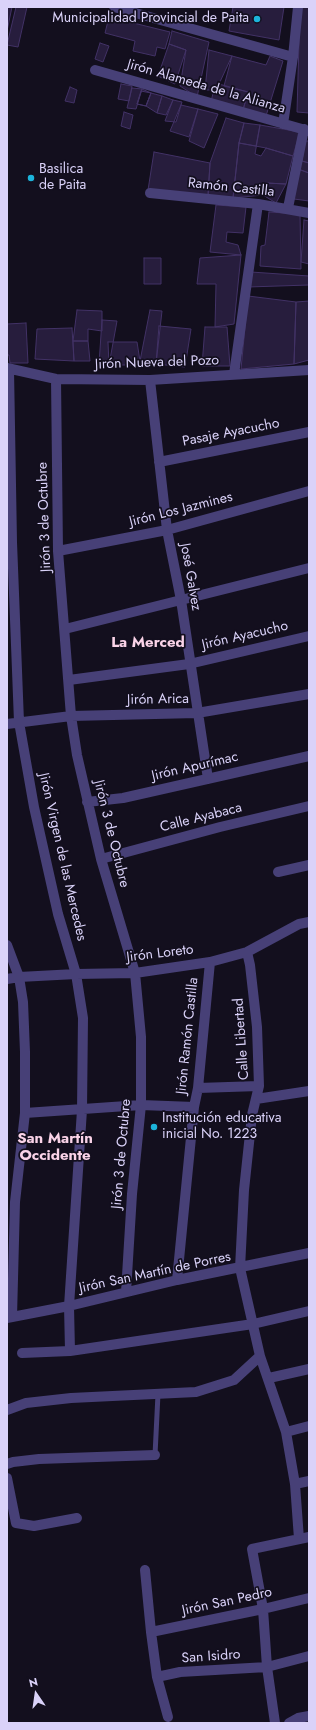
<!DOCTYPE html>
<meta charset="utf-8">
<style>
body{margin:0}
#map{position:relative;width:316px;height:1730px;overflow:hidden;background:#130f1e;font-family:Jost,sans-serif}
canvas{display:block}
.frame{position:absolute;inset:0;border:8px solid #dad2f9;pointer-events:none}
.north{position:absolute;left:16px;top:1674px;width:40px;height:40px;-webkit-text-stroke:3px #130f1e;paint-order:stroke;rotate:347deg;font-size:11px;font-weight:700;line-height:16px;text-align:center;color:#dad2f9}
.north::after{content:'';display:block;margin:auto;width:14px;height:18px;background:#dad2f9;clip-path:polygon(50% 0,100% 100%,50% 72%,0 100%)}
</style>
<div id="map">
<canvas width="316" height="1730"></canvas>
<div class="frame"></div>
<div class="north">N</div>
</div>
<script>
const ctx = document.querySelector('canvas').getContext('2d');
ctx.lineJoin = 'round';
function paint(path, color) { ctx.fillStyle = color; ctx.fill(path, 'evenodd'); }
const shape = rows => new Path2D(rows.map(r => 'M' + r).join(''));
function stroke(path, color, width, dash) { ctx.strokeStyle = color; ctx.lineWidth = width; ctx.lineCap = dash ? 'butt' : 'round'; ctx.setLineDash(dash || []); ctx.stroke(path); }
function drawText(font, color, halo, rows, align = 'center') {
  ctx.font = font + ' Jost,sans-serif'; ctx.lineWidth = 3.5; ctx.setLineDash([]); ctx.textBaseline = 'middle'; ctx.strokeStyle = halo; ctx.fillStyle = color; for (const [text, x, y, turn = 0] of rows) {
    ctx.save(); ctx.translate(x, y); ctx.rotate((+turn || 0) * Math.PI / 180); ctx.textAlign = isNaN(turn) ? turn : align; if (halo) ctx.strokeText(text, 0, 0); ctx.fillText(text, 0, 0); ctx.restore();
  }
}
const building = shape([
 [7,7,12,7,7,31,7,7],
 [16,7,27,7,18,47,7,45,16,7],
 [233,7,284,7,279,40,229,31,233,7],
 [300,7,309,7,309,113,297,112,300,7],
 [109,17,170,32,165,49,157,47,155,56,133,51,135,41,105,33,109,17],
 [172,31,209,42,197,97,180,86,186,50,169,44,172,31],
 [100,43,109,46,103,62,95,59,100,43],
 [169,44,186,50,175,84,158,76,169,44],
 [209,50,232,56,219,84,248,92,243,110,211,101,214,90,205,90,209,50],
 [232,56,266,65,270,56,283,61,266,116,243,110,248,92,224,86,232,56],
 [121,84,132,86,129,101,118,99,121,84],
 [70,87,77,90,74,103,65,101,70,87],
 [132,88,142,89,136,109,127,108,132,88],
 [142,89,151,93,146,106,137,104,142,89],
 [141,91,151,93,146,106,137,104,141,91],
 [151,93,162,96,157,113,146,106,151,93],
 [162,96,173,100,166,115,157,113,162,96],
 [173,100,182,102,176,122,165,121,173,100],
 [181,105,198,109,189,137,170,131,181,105],
 [198,109,218,114,204,148,189,141,198,109],
 [124,112,133,115,130,129,121,126,124,112],
 [226,118,244,123,239,143,233,198,208,196,210,163,226,118],
 [244,123,260,125,256,146,239,143,244,123],
 [260,125,300,132,293,156,266,148,261,156,255,154,260,125],
 [305,141,309,141,309,163,302,161,305,141],
 [239,143,266,148,293,156,286,184,266,183,263,195,233,198,239,143],
 [154,152,210,163,208,196,148,190,154,152],
 [302,161,309,163,309,173,298,169,302,161],
 [298,169,309,173,309,201,294,199,298,169],
 [266,183,286,184,276,203,263,195,266,183],
 [216,205,246,207,243,233,227,232,226,242,238,245,241,255,210,252,216,205],
 [269,212,300,214,301,269,260,266,261,246,265,245,269,212],
 [304,220,309,221,309,264,301,262,304,220],
 [241,255,234,324,215,327,216,284,197,284,200,258,241,255],
 [144,258,161,258,161,284,144,284,144,258],
 [251,272,309,276,309,285,248,287,251,272],
 [248,296,296,302,294,364,241,369,248,296],
 [309,301,309,360,294,364,296,302,309,301],
 [77,310,102,311,102,331,88,329,88,341,73,341,77,310],
 [150,310,162,311,156,364,140,361,150,310],
 [102,320,117,321,109,365,99,364,102,320],
 [26,323,28,363,10,363,9,355,7,355,7,324,26,323],
 [159,326,191,329,185,367,156,364,159,326],
 [205,327,227,327,230,366,202,366,205,327],
 [72,328,74,361,35,359,37,329,72,328],
 [73,341,88,341,90,361,74,361,73,341],
 [108,342,137,342,140,361,139,365,109,365,108,342]
]);
const service = shape([
 [155,1455,158,1394]
]);
const minor = shape([
 [114,7,293,57],
 [95,70,309,131],
 [283,124,293,57,298,7],
 [150,193,258,204,309,213],
 [288,208,304,129],
 [7,368,56,379,150,380,309,370],
 [9,369,12,542,19,722,34,807,58,914,76,974,83,1018,82,1110,69,1306,70,1351],
 [234,374,258,204],
 [56,379,58,551,71,716,77,755,101,859,135,973,141,1037,141,1105,132,1194,126,1292],
 [150,380,167,530,181,600,208,779],
 [159,462,309,432],
 [58,551,167,530,309,491],
 [65,629,309,568],
 [69,680,189,664,309,636],
 [7,724,71,716,197,713,309,694],
 [87,802,123,798,309,756],
 [101,859,220,827,309,806],
 [278,872,309,865],
 [7,945,19,977,23,1002,25,1052,25,1113,15,1202,12,1317],
 [247,952,250,965,257,1027,259,1086,252,1115,244,1190,240,1268,260,1356,286,1432,295,1484,299,1539],
 [7,979,19,977,76,974,135,973,210,962,247,952,299,924,309,922],
 [198,1088,259,1086],
 [256,1099,309,1091],
 [25,1113,141,1105,194,1107],
 [177,1280,194,1107,198,1088,210,962],
 [7,1318,69,1306,177,1280,309,1253],
 [22,1353,70,1351,253,1324,309,1311],
 [269,1378,309,1369],
 [7,1410,26,1403,71,1398,196,1392,234,1380,260,1356],
 [286,1432,309,1426],
 [7,1464,13,1462,39,1459,155,1455],
 [7,1478,16,1523,34,1526,77,1518],
 [295,1484,309,1481],
 [145,1570,151,1632,157,1677,168,1717],
 [151,1632,263,1609,309,1598],
 [157,1677,180,1672,267,1667,309,1656],
 [275,1723,267,1667,263,1609,252,1549,309,1537],
 [289,1723,298,1718,309,1716]
]);
const markers = [
 [257,19,4,"#1cb4db"],
 [31,178,4,"#1cb4db"],
 [154,1127,4,"#1cb4db"]
];
const poiNames = [
 ["Municipalidad Provincial de Paita",249,19,"right"],
 ["Basilica",39,170],
 ["de Paita",39,186],
 ["Institución educativa",162,1119],
 ["inicial No. 1223",162,1135]
];
const streetNames = [
 ["Jirón Alameda de la Alianza",206,87,16],
 ["Ramón Castilla",231,188,6],
 ["Jirón Nueva del Pozo",157,363,-2],
 ["Pasaje Ayacucho",231,433,-11],
 ["Jirón Los Jazmines",181,510,-14],
 ["Jirón 3 de Octubre",45,517,-92],
 ["José Galvez",190,577,80],
 ["Jirón Ayacucho",245,636,-13],
 ["Jirón Arica",158,700,-1],
 ["Jirón Apurímac",195,767,-13],
 ["Calle Ayabaca",201,818,-14],
 ["Jirón 3 de Octubre",111,834,76],
 ["Jirón Virgen de las Mercedes",62,857,77],
 ["Jirón Loreto",160,954,-7],
 ["Jirón Ramón Castilla",188,1036,-84],
 ["Calle Libertad",242,1039,-94],
 ["Jirón 3 de Octubre",122,1154,-85],
 ["Jirón San Martín de Porres",155,1273,-12],
 ["Jirón San Pedro",227,1602,-12],
 ["San Isidro",211,1657,-4]
];
const neighbourhoodNames = [
 ["La Merced",148,643],
 ["San Martín",55,1139],
 ["Occidente",55,1156]
];
paint(building, '#271d3d');
stroke(building, '#423266', 1);
stroke(service, '#474077', 5);
stroke(minor, '#474077', 10);
for (const [x, y, r, color] of markers) { const dot = new Path2D(); dot.arc(x, y, r, 0, 2 * Math.PI); ctx.fillStyle = color; ctx.fill(dot); stroke(dot, '#130f1e', 1.5); }
drawText('14px', '#dad2f9', '#130f1e', poiNames, 'left');
drawText('14px', '#dad2f9', '#130f1e', streetNames);
drawText('bold 15px', '#fad3e8', '#130f1e', neighbourhoodNames);
</script>
